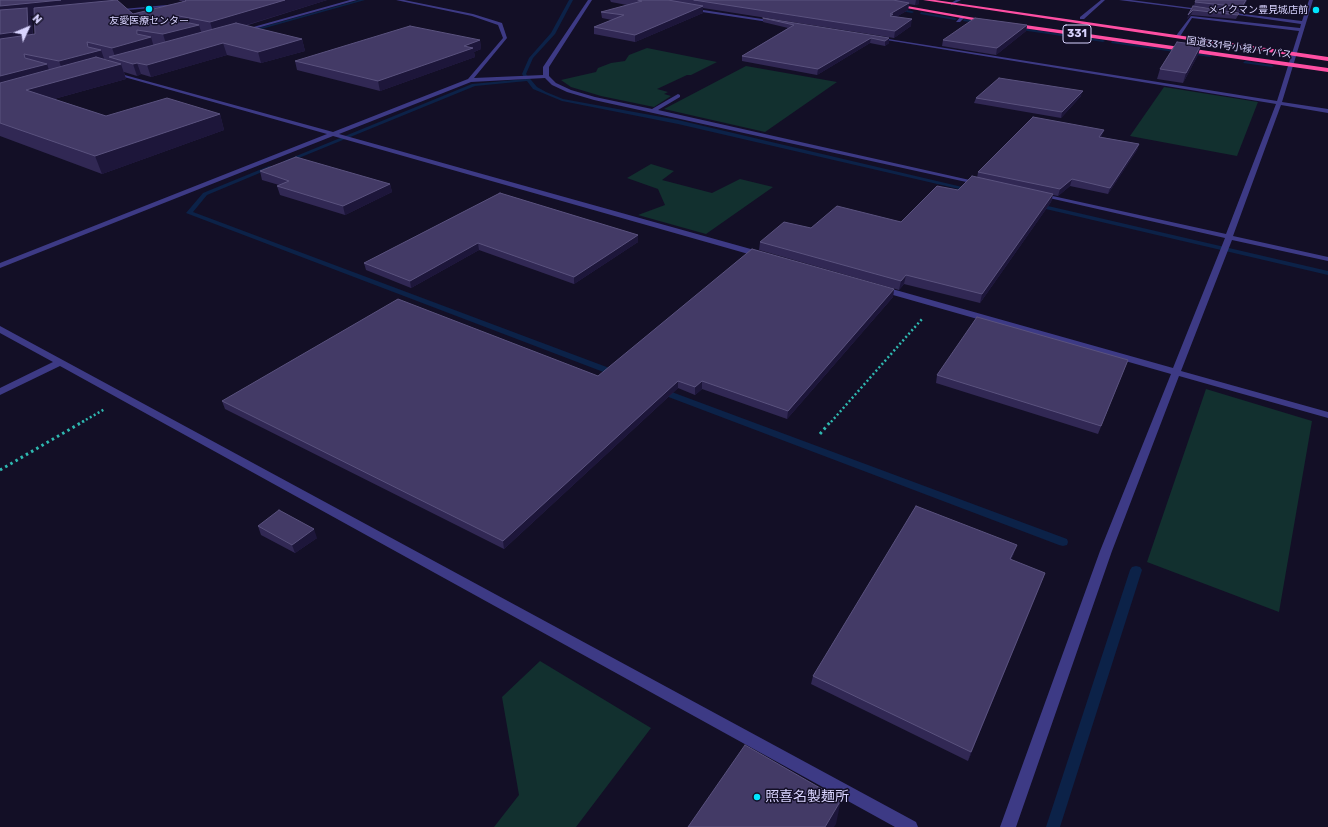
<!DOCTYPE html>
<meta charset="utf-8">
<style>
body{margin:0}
#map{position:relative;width:1328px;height:827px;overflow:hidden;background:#130f26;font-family:Rubik,sans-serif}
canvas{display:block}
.north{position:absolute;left:8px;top:8px;width:40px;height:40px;-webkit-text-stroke:3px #130f26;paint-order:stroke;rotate:46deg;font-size:11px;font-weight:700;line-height:16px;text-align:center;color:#d9d4ff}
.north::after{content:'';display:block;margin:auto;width:14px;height:18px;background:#d9d4ff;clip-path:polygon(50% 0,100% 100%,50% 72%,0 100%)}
</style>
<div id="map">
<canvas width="1328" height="827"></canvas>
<div class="north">N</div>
</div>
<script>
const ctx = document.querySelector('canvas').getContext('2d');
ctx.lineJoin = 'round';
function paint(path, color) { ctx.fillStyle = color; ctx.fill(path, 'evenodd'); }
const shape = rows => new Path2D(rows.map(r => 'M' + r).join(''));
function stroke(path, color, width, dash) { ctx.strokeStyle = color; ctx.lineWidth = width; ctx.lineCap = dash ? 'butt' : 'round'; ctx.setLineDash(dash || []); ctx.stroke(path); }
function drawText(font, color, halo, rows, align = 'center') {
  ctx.font = font + ' Rubik,"Noto Sans JP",sans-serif'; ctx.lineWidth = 3; ctx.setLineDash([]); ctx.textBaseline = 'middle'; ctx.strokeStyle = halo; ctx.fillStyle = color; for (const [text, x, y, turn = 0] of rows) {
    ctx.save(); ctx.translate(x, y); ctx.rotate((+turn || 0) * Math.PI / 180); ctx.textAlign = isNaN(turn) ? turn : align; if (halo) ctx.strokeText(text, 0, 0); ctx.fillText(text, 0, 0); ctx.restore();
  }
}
const green = shape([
 [647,48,717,62,691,75,687,75,657,89,668,92,664,94,671,96,654,107,601,96,571,87,561,80,596,72,598,68,611,63,625,61,629,55],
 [746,66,837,82,765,132,664,109],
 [1164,87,1258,102,1237,156,1130,136],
 [651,164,674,171,662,180,712,193,740,179,773,187,706,234,638,215,665,205,658,189,627,178],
 [1206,389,1312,421,1279,612,1147,562],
 [540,661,651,728,576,827,494,827,519,795,502,697]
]);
const stream = shape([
 [359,0,365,0,247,33,244,32,359,0],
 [569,0,573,0,555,34,533,58,526,74,537,87,546,92,563,99,678,120,975,190,972,192,678,124,562,101,533,89,527,81,475,86,289,162,284,161,472,84,525,79,522,74,529,58,551,33,569,0],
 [895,8,912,11,914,12,912,13,896,10,895,8],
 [921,12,955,18,957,19,955,20,920,14,921,12],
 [964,19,983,22,985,23,983,24,963,21,964,19],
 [1015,27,1103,40,1105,41,1103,42,1014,29,1015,27],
 [1112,41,1210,55,1212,56,1210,57,1111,43,1112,41],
 [1245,61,1272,65,1274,66,1272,67,1243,63,1245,61],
 [269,166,274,167,207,195,193,212,620,372,621,374,617,377,614,376,186,213,203,193,269,166],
 [1035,203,1328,271,1328,275,1033,206,1032,205,1035,203],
 [661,388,1067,539,1068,542,1067,545,1063,546,1059,545,658,393,657,391,661,388],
 [1136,566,1140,567,1142,570,1060,827,1046,827,1130,570,1132,567,1136,566]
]);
const pathFar1 = shape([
 [82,422,105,409],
 [831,422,922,319]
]);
const path = shape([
 [820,434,831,421],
 [0,470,84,421]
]);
const minor = shape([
 [350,0,357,0,243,32,239,31,350,0],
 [396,0,404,0,473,14,502,23,507,38,474,78,543,75,543,67,588,0,592,0,549,67,549,76,556,83,571,90,595,97,652,109,678,94,680,95,680,97,658,110,983,183,980,185,594,100,567,92,552,85,545,78,471,82,339,134,765,253,766,255,765,257,759,257,333,136,0,268,0,263,327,134,110,73,110,71,333,132,468,79,503,38,498,25,472,16,396,0],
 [956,0,961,0,951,5,951,3,956,0],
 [1101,0,1105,0,1084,19,1080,19,1080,17,1101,0],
 [1119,0,1131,0,1207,10,1205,11,1119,0],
 [1309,0,1313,0,1282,102,1328,109,1328,113,1281,105,1233,236,1328,257,1328,261,1232,240,1181,371,1328,412,1328,418,1179,376,1112,551,1016,827,1000,827,1100,551,1171,374,879,291,878,289,882,287,885,287,1173,368,1225,238,1036,195,1039,193,1226,234,1276,104,874,38,876,37,1277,101,1299,31,1192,18,1179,38,1175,37,1191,16,1300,28,1301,24,1224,13,1226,12,1302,21,1309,0],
 [178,4,179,6,114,11,112,10,178,4],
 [690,8,775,21,777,22,775,23,689,10,690,8],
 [961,16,965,17,960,22,956,22,961,16],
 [0,326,916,822,918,827,895,827,60,366,0,395,0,388,53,362,0,333,0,326]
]);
const highway = shape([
 [862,0,873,0,992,21,989,23,862,0],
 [923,0,935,0,1328,57,1328,61,923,0],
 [1011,23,1328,68,1328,72,1009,26,1011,23]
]);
const wall = shape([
 [0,0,133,14,182,2,182,1,180,1,179,0,327,0,245,26,302,39,305,51,261,63,227,55,151,77,141,74,137,76,124,72,126,79,54,99,106,116,220,114,224,130,102,174,0,136],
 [34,15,35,34,33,35,32,21,30,16],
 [104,59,109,60,110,61,105,60],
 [610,0,919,0,919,4,915,5,909,4,908,10,896,17,911,26,894,38,703,8,703,13,635,42,594,34,594,27,612,20,602,18,601,12,627,5,611,2],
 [1247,0,1241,12,1194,6,1195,2],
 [1193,6,1239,13,1236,19,1191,15,1187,19],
 [763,18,889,38,889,43,885,46,870,43,817,75,742,61,742,56,788,28,763,22],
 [1027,25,1026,31,996,55,942,46,943,40],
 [480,40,481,49,474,52,475,57,380,91,297,70,295,61],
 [1201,45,1198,55,1183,83,1157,79,1160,69],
 [1081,96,1061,118,974,103,976,98],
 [1104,130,1101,137,1139,144,1137,150,1108,194,1070,186,1058,196,1053,195,1051,202,980,303,904,284,899,290,759,250,760,242,811,228,901,222,958,190,977,178,978,172],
 [260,171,390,184,392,192,345,215,280,195,277,186,279,185,262,180],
 [500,193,638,235,638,242,574,284,479,250,411,288,366,270,364,263],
 [894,289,893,297,787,419,702,389,695,395,678,388,504,549,225,409,222,401,598,376],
 [1128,360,1098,434,936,383,937,375],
 [258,526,317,538,295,553,261,535],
 [1014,553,1011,560,1045,573,968,761,811,684,813,676]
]);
const shadedWall = shape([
 [61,0,113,0,116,7,30,16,32,21,33,44,0,48,0,6],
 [285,0,327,0,214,35,210,22],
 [916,0,919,0,919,4,915,5],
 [1246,0,1247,0,1241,12,1242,7],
 [909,3,908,10,893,19,892,21,890,14],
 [703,6,703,13,635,42,635,35],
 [1193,10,1191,15,1187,19,1188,15],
 [174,15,178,28,199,25,203,38,167,47,163,34,175,20],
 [912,19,911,26,894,38,895,31],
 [1027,25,1026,31,996,55,997,48],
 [137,30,140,40,151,37,155,51,116,59,112,48,137,34],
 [871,38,870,43,817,75,818,69],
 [889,38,889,43,885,46,885,41],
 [302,39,305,51,261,63,258,52],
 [480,40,481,49,474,52,475,57,380,91,378,81],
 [87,42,91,53,101,50,106,64,64,75,59,61,88,47],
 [223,43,227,55,151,77,147,65],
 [1201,45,1198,55,1183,83,1186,73],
 [24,54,30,68,47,64,52,79,0,93,0,76,25,58],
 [137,63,141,74,137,76,133,64],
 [121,64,126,79,32,105,26,90],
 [1083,91,1081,96,1061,118,1062,112],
 [220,114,224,130,102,174,95,156],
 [1104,130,1102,136,1098,143,1099,137],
 [1139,144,1137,150,1108,194,1110,188],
 [1072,179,1070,186,1058,196,1060,189],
 [390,184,392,192,345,215,343,206],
 [1053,194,1051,202,980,303,982,294],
 [638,235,638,242,574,284,574,277],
 [478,243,479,250,411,288,410,281],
 [906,275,904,284,899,290,901,281],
 [894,289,893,297,787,419,788,411],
 [678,381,678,388,504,549,503,541],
 [702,381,702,389,695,395,695,387],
 [314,529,317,538,295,553,292,545],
 [1017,545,1014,553,1008,568,1010,559],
 [1045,573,1042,582,968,761,971,752],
 [841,800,836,824,834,827,825,827]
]);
const building = shape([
 [0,0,61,0,0,6,0,0],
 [117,0,133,14,186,1,185,0,285,0,210,22,174,15,175,20,199,25,163,34,137,30,137,34,151,37,112,48,87,42,88,47,101,50,59,61,24,54,25,58,47,64,0,76,0,39,35,34,34,8,117,0],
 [638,0,668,0,703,6,635,35,594,27,624,15,601,12,642,1,638,0],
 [694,0,893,0,909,3,890,14,893,14,890,16,912,19,895,31,694,0],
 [1196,0,1246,0,1242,7,1195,2,1196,0],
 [1193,6,1239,13,1238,15,1193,10,1188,15,1193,6],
 [27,8,28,30,0,34,0,10,27,8],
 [763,18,889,38,885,41,871,38,818,69,742,56,794,25,763,18],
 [975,18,1027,25,997,48,943,40,975,18],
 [236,23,302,39,258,52,223,43,147,65,137,63,133,64,109,57,236,23],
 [410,26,480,40,464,46,473,48,378,81,295,61,410,26],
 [1177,42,1201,45,1186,73,1160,69,1177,42],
 [96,57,121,64,26,90,106,116,167,98,220,114,95,156,0,123,0,83,96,57],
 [999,78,1083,91,1062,112,976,98,999,78],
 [1033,117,1104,130,1099,137,1139,144,1110,188,1072,179,1060,189,978,172,1033,117],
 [296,157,390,184,343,206,277,186,289,181,260,171,296,157],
 [972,176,1053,194,982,294,906,275,901,281,760,242,784,222,811,228,837,206,901,222,937,186,958,190,972,176],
 [500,193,638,235,574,277,478,243,410,281,364,263,500,193],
 [752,249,894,289,788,411,702,381,695,387,678,381,503,541,222,401,398,299,598,376,752,249],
 [977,317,1128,360,1101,426,937,375,977,317],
 [916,506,1017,545,1010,559,1045,573,971,752,813,676,916,506],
 [279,510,314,529,292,545,258,526,279,510],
 [745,745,841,800,825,827,688,827,745,745]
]);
const markers = [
 [149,9,4,"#00e5ff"],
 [1316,10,4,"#00e5ff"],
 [757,797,4,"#00e5ff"]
];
const farPoinames = [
 ["メイクマン豊見城店前",1308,10],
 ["友愛医療センター",149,21,"center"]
];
const farStreetnames = [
 ["国道331号小禄バイパス",1239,48,8]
];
const shields = [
 [1077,34,28]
];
const shieldNames = [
 ["331",1077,34]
];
const nearPoinames = [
 ["照喜名製麺所",765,797]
];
paint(green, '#12302f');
paint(stream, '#0c2248');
stroke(pathFar1, '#2fb8b0', 2.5, [2, 2.5]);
stroke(path, '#2fb8b0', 3, [2.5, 3.5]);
paint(minor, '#3d3a85');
paint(highway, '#ff4fa3');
paint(wall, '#312854');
paint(shadedWall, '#1d163a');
paint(building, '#433a66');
stroke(building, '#5a527e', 1);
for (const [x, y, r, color] of markers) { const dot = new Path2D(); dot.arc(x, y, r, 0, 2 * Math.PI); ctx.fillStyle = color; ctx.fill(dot); stroke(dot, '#130f26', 1.5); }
drawText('10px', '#d9d4ff', '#130f26', farPoinames, 'right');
drawText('10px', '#d9d4ff', '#130f26', farStreetnames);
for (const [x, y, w] of shields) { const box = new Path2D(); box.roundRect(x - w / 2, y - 9, w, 18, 3); ctx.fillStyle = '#130f26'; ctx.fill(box); stroke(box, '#d9d4ff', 1); }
drawText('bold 11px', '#d9d4ff', null, shieldNames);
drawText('14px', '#d9d4ff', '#130f26', nearPoinames, 'left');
</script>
